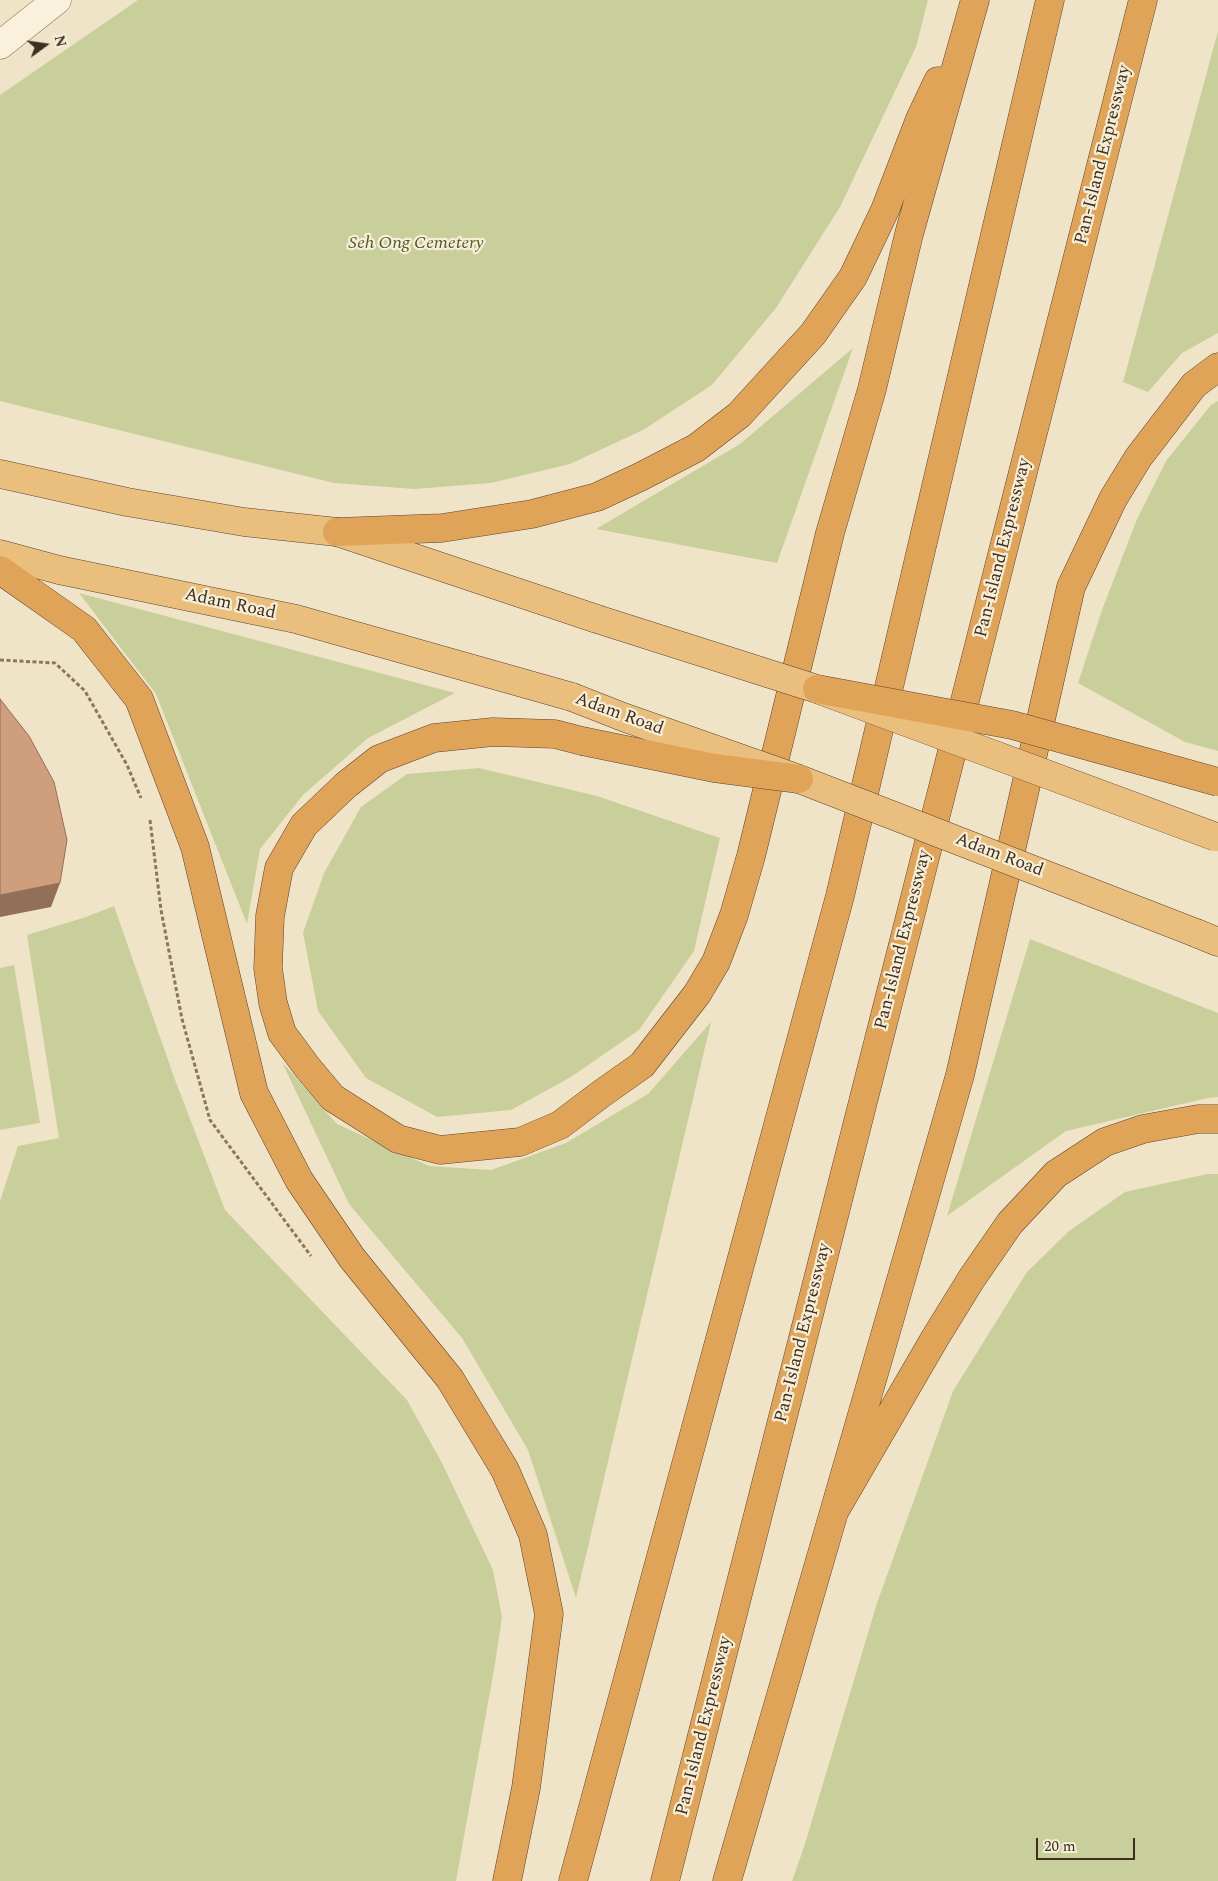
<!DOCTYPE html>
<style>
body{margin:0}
#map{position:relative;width:1218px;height:1881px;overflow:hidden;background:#f0e4c8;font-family:Spectral,serif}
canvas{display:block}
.north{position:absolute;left:20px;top:20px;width:50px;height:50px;-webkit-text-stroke:4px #f7eed8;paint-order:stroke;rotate:76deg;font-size:14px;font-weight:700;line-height:20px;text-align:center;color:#3d2e20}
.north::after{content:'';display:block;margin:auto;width:18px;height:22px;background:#3d2e20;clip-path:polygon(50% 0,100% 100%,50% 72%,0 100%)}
.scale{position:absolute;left:1036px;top:1838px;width:99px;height:22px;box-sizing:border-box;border:2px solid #3d2e20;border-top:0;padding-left:6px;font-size:15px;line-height:18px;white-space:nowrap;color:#3d2e20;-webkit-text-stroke:4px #f7eed8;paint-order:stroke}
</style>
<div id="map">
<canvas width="1218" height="1881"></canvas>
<div class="north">N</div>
<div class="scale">20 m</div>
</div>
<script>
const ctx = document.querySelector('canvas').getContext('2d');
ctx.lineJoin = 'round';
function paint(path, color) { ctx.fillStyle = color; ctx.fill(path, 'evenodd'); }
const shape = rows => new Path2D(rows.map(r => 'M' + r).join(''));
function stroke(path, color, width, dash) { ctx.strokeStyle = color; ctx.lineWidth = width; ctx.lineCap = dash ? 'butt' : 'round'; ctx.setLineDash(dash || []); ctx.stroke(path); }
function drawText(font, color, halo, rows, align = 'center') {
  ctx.font = font + ' Spectral,serif'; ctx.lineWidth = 4.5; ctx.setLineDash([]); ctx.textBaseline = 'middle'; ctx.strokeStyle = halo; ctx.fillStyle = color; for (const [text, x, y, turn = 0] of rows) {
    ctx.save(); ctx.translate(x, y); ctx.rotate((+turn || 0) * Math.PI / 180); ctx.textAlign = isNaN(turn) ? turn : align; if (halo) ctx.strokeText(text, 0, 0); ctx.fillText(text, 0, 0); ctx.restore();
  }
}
const green = shape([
 [138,0,928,0,916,47,840,207,776,308,712,385,643,430,570,464,491,483,414,489,334,483,0,401,0,95],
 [1218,31,1218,333,1182,353,1148,392,1123,382],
 [853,348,777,563,596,529,740,444],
 [1218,401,1218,751,1185,742,1078,683,1102,610,1137,519,1166,461,1211,405],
 [79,593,455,693,368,738,303,795,260,849,247,924,156,694],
 [479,768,597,796,720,838,694,951,639,1030,571,1077,511,1110,437,1117,366,1078,318,1011,303,933,324,873,361,807,407,774],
 [114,906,174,1077,225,1210,407,1400,442,1463,493,1570,502,1617,495,1664,456,1881,0,1881,0,1201,18,1146,59,1138,27,935,86,917],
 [1030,939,1218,1013,1218,1097,1208,1098,1066,1131,947,1216],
 [14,965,40,1123,0,1130,0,968],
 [711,1022,576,1598,528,1450,462,1338,349,1204,282,1062,337,1124,429,1166,491,1170,566,1143,648,1094],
 [1207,1174,1218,1174,1218,1881,792,1881,804,1847,877,1603,953,1391,1027,1272,1069,1231,1125,1192]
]);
const path = shape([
 [0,660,55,663,85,691,127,765,141,798],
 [150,820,161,910,182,1019,210,1120,311,1256]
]);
const minor = shape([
 [0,45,57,0]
]);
const trunk = shape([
 [0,474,127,502,244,522,337,532,597,619],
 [0,554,59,570,296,619,572,697],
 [1196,933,1218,942]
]);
const motorway = shape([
 [337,532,442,528,532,514,597,497,640,477,696,448,739,415,813,334,853,277,885,210,920,119,938,81],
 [0,570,84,629,139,699,195,847,254,1093,299,1180,352,1258,450,1379,505,1470,533,1535,549,1614,526,1788,507,1881],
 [582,741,555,734,493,732,434,738,379,759,346,785,304,825,279,868,270,916,268,968,273,1003,282,1033,307,1067,333,1098,398,1139,440,1150,520,1142,560,1125,601,1094,642,1065,697,994,716,962,734,915,751,856,830,533,872,389,909,234,975,0],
 [834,1512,960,1075,1071,587,1113,499,1138,458,1194,385,1218,367],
 [573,1881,840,896,1050,0],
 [665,1881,1143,0],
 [727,1881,834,1512,935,1338,972,1278,1010,1223,1056,1174,1105,1142,1143,1129,1198,1119,1218,1119]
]);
const trunkBridge = shape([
 [597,619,817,689,1216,837],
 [572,697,623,717,799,779,1196,933]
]);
const motorwayBridge = shape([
 [817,689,1012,725,1218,782],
 [582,741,714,768,799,779]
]);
const shadedWall = shape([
 [60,883,51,907,0,917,0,895]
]);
const building = shape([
 [0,699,29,736,54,782,67,840,60,883,0,895,0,699]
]);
const streetNames = [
 ["Pan-Island Expressway",1104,155,-76],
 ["Pan-Island Expressway",1004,548,-76],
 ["Adam Road",230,605,12],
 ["Adam Road",619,715,20],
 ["Adam Road",999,856,21],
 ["Pan-Island Expressway",904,940,-76],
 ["Pan-Island Expressway",804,1333,-76],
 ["Pan-Island Expressway",705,1726,-76]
];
const parkNames = [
 ["Seh Ong Cemetery",416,244]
];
paint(green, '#c9cf9b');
stroke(minor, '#8d765c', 29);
stroke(trunk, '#5b4430', 29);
stroke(motorway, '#5b4430', 29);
stroke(path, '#8d765c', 3, [4, 2.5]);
stroke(minor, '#faf1dc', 28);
stroke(trunk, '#eabe7c', 28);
stroke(motorway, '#e0a458', 28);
stroke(trunkBridge, '#5b4430', 29, []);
stroke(motorwayBridge, '#5b4430', 29, []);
stroke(trunkBridge, '#eabe7c', 28);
stroke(motorwayBridge, '#e0a458', 28);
paint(shadedWall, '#916f58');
paint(building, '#cf9f7d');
stroke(building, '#916f58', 1);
drawText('18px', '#3d2e20', '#f7eed8', streetNames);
drawText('italic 18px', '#4d5a26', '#f7eed8', parkNames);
</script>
